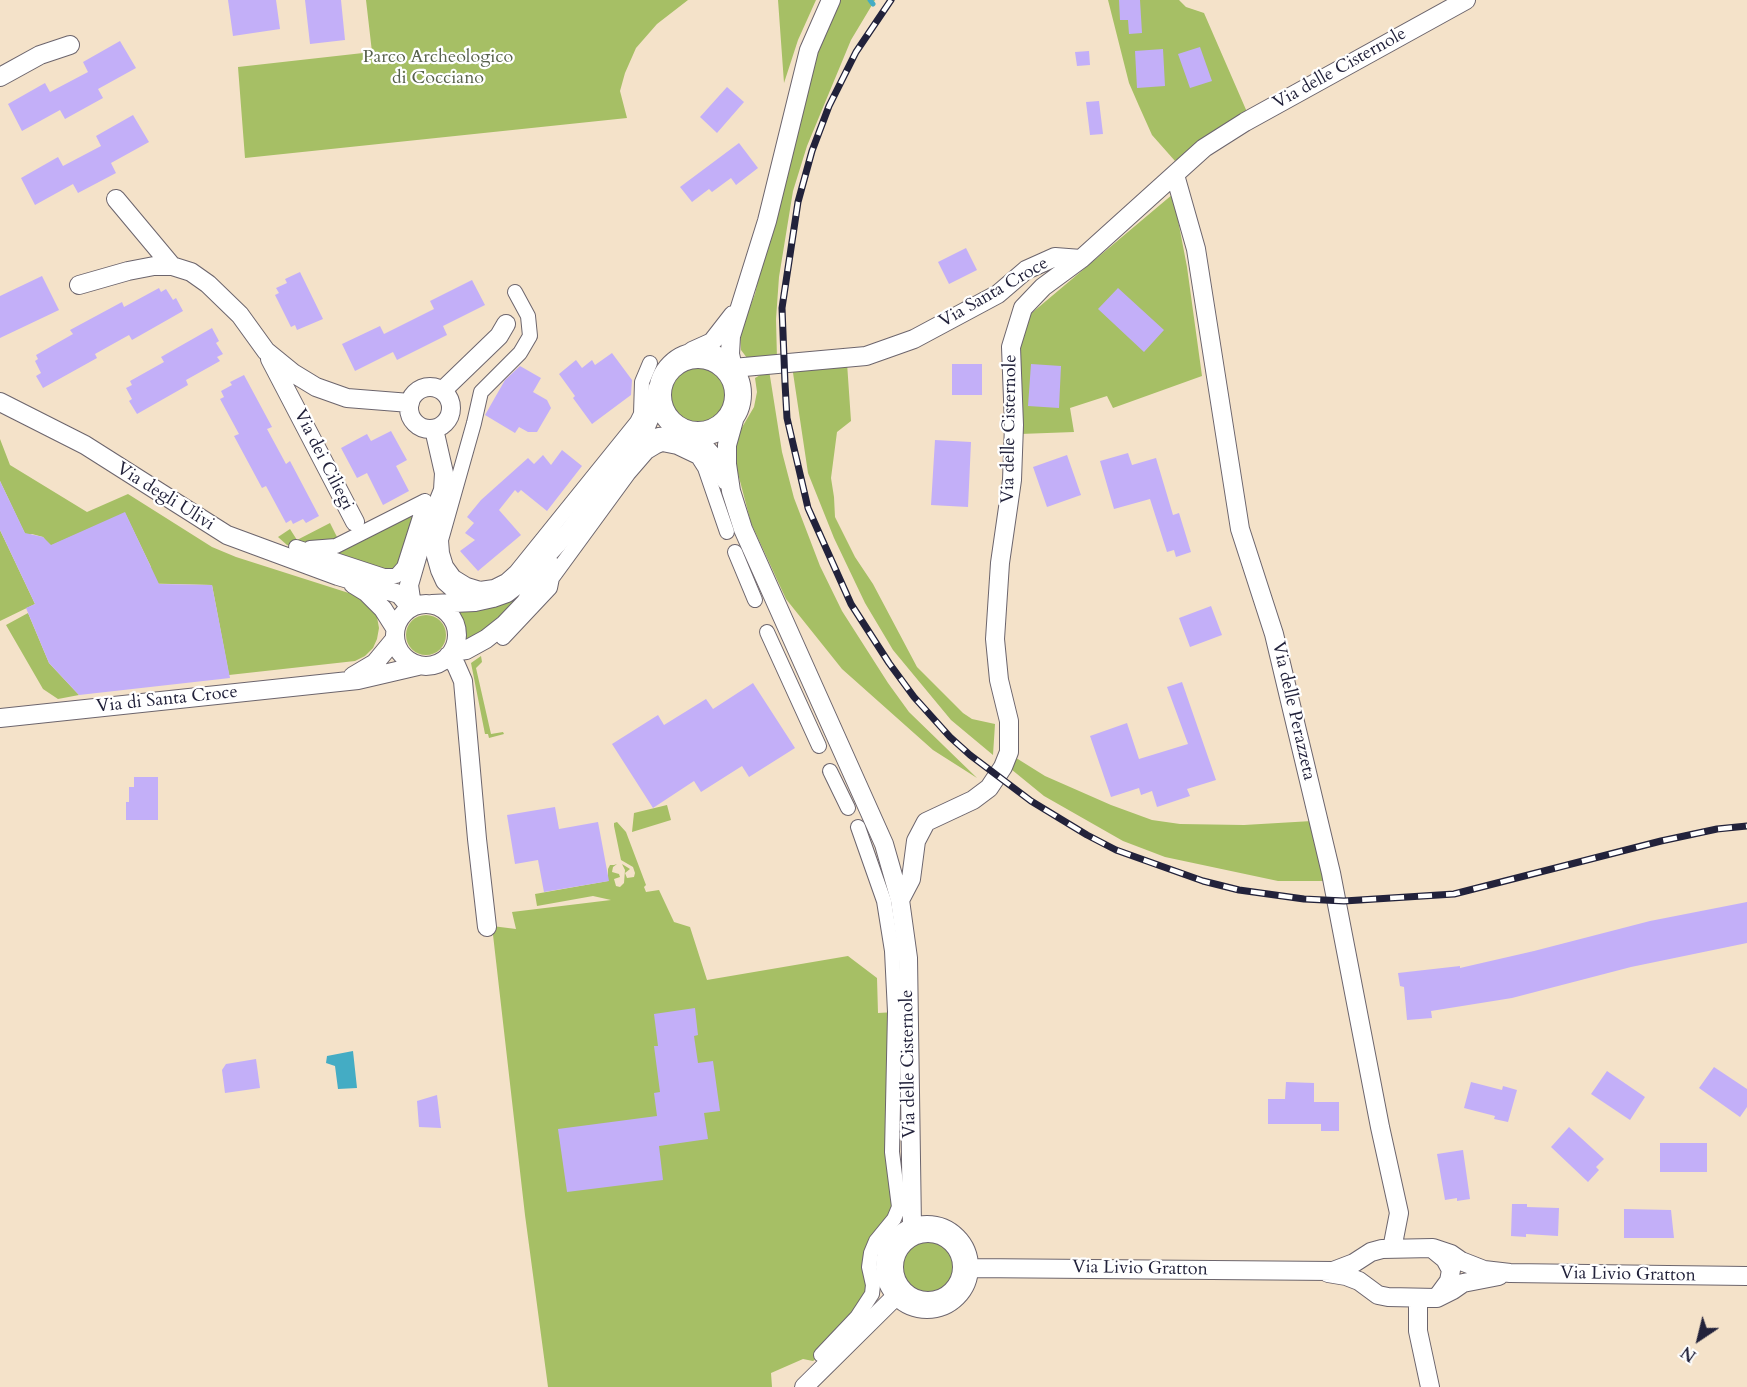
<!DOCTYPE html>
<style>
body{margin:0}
#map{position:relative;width:1747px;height:1387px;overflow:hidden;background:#f4e2c9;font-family:Cardo,serif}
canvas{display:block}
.north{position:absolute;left:1669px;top:1309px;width:60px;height:60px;-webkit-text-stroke:4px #fff;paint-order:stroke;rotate:215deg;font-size:16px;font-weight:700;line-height:24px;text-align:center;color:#22223b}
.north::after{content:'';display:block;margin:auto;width:21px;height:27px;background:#22223b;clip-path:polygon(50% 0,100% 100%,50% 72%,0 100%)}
</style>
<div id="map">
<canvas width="1747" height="1387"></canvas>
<div class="north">N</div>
</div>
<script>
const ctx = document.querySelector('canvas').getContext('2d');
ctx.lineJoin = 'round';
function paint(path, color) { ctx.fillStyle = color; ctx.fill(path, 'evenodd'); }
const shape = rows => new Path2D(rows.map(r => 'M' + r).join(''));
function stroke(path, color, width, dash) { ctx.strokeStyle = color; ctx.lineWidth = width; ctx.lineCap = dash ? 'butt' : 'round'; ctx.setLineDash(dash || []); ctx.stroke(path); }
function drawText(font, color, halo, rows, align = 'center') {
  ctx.font = font + ' Cardo,serif'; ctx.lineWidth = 4.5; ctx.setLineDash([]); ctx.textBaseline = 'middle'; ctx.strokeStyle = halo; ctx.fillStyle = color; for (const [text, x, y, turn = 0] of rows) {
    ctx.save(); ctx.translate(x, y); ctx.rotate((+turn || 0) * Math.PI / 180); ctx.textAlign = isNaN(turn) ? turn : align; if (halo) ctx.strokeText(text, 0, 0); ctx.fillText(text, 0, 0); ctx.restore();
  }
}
const green = shape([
 [366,0,688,0,657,24,636,48,625,73,620,91,627,118,245,158,238,67,372,52],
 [778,0,816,0,798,40,784,83],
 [839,0,875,0,851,40,807,146,793,191,779,277,776,319,777,359,747,358,741,350,740,332,755,294,767,241,816,58,826,29],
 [1108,0,1179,0,1186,7,1204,13,1247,112,1175,161,1152,135,1139,106,1129,83],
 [1173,194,1187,267,1202,376,1113,408,1107,396,1070,408,1074,432,1020,434,1018,344,1027,317],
 '664 395a34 34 0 1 1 68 0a34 34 0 1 1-68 0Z',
 [847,363,851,421,837,432,831,478,834,497,835,517,855,557,873,584,917,667,963,713,972,719,995,724,993,755,951,720,893,650,865,603,834,538,808,473,792,366],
 [769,370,782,452,794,498,820,566,842,611,888,683,909,712,977,778,933,750,842,669,786,599,751,523,735,462,734,441,754,407,757,392,755,378],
 [0,439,10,465,87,512,128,494,212,547,236,557,355,595,372,607,377,617,379,628,377,639,373,648,365,656,355,661,229,675,212,585,132,583,151,567,125,513,50,546,43,537,32,534,26,536,0,481],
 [425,501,396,576,287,545,278,537,290,529,297,540,330,523,340,543],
 [0,530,35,604,0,621],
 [517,593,521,595,497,622,466,641,462,641,459,615,461,611,487,609],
 [28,613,49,663,79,695,58,699,43,689,6,625],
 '406 635a20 20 0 1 1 40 0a20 20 0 1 1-40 0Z',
 [481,656,482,662,476,668,491,734,503,732,504,734,489,738,488,734,485,734,471,663],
 [1013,756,1045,776,1111,805,1152,820,1180,824,1244,825,1312,821,1325,881,1278,881,1165,857,1123,841,1044,796,1006,765],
 [667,805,671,820,632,832,634,813],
 [617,822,626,832,646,885,644,887,646,892,659,890,674,922,690,927,707,980,848,956,877,978,878,1013,895,1012,899,1207,876,1241,873,1285,821,1355,813,1361,803,1359,771,1373,772,1387,548,1387,525,1215,492,926,516,929,512,912,611,900,593,896,537,906,535,894,608,881,608,869,610,865,614,865,617,864,613,867,612,872,619,874,620,877,614,879,616,886,620,887,624,883,625,870,622,864,630,869,625,873,627,878,634,877,635,873,633,867,621,860,614,826,614,823],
 '896 1267a32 32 0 1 1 64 0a32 32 0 1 1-64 0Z'
]);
const water = shape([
 [353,1051,357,1088,338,1089,335,1066,326,1063,327,1056]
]);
const stream = shape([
 [870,0,873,4]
]);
const building = shape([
 [228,0,276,0,280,29,233,36],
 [305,0,341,0,345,40,310,44],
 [1119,0,1140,0,1142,33,1129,34,1128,20,1120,20],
 [120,41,136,68,98,89,103,98,65,119,60,110,22,131,8,104,45,83,50,92,88,72,83,62],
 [1200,47,1212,81,1190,88,1178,54],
 [1163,49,1165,86,1137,88,1135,51],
 [1089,51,1090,65,1077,66,1075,52],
 [727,87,744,102,717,133,700,117],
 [1099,101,1103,134,1090,135,1086,102],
 [133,115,149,142,111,163,116,173,78,193,73,184,35,205,21,178,58,157,63,166,101,146,96,136],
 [739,143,758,168,736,185,731,178,712,192,709,189,692,202,680,187],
 [966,248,977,270,949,284,938,262],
 [300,272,323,319,297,330,295,325,291,327,275,295,279,293,276,288,287,283,285,279],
 [42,276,59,310,0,338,0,296],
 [472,280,485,305,443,326,447,335,397,360,393,352,355,371,342,344,380,326,384,334,434,309,430,301],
 [159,288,161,292,166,289,173,300,176,298,183,311,132,340,129,335,95,354,97,358,43,388,36,376,41,373,35,361,38,359,36,355,73,334,70,330,122,302,124,307],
 [1118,288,1164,330,1144,352,1098,309],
 [212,328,219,341,216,343,223,354,217,357,220,361,186,380,188,385,137,414,129,401,132,399,126,388,132,385,130,381,164,362,161,357],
 [612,353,632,380,631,395,592,424,573,398,575,396,559,374,576,360,582,368,592,360,595,365],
 [952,364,982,364,982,395,952,395],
 [1031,364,1061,366,1059,408,1028,406],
 [520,366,541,378,533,392,547,400,551,408,537,432,528,432,519,427,515,433,485,415,505,380],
 [244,375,272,427,267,429,286,464,290,461,319,516,306,523,303,519,293,524,291,520,286,523,266,486,262,488,234,436,239,434,220,399,224,397,221,391,232,385,230,382],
 [391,431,407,460,396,466,409,491,383,505,367,473,357,478,341,448,367,434,371,441],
 [935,440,971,442,968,507,931,505],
 [562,450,582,466,547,511,521,490,518,493,515,490,499,510,521,535,478,571,460,551,475,540,465,533,474,523,467,517,481,500,528,458,534,464,543,455,551,465],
 [1128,453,1132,465,1156,458,1173,515,1179,513,1191,552,1176,557,1174,550,1167,552,1150,499,1114,509,1100,461],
 [1067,455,1081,495,1047,507,1033,467],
 [0,481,25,533,43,537,51,545,125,512,159,584,212,585,230,678,79,695,49,663,26,608,35,604,0,530],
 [1211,606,1222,635,1190,647,1179,618],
 [1182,682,1216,780,1187,789,1190,796,1157,807,1152,791,1141,795,1139,788,1111,797,1090,736,1127,723,1139,759,1188,744,1167,687],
 [753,683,795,748,749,777,742,766,701,792,694,781,653,808,612,744,658,715,664,725,706,699,713,709],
 [134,777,158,777,158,820,126,820,126,802,129,802,129,787,134,787],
 [555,807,559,829,598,822,609,881,544,892,538,860,515,864,507,815],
 [1747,902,1747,943,1631,967,1512,998,1431,1011,1432,1018,1407,1020,1404,987,1400,986,1398,973,1460,966,1460,968,1534,951,1650,921],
 [695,1008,698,1035,694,1036,698,1063,713,1061,720,1111,704,1113,708,1139,659,1146,663,1180,567,1192,558,1129,657,1116,654,1093,660,1092,654,1046,658,1046,654,1014],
 [256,1059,260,1088,225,1093,222,1070,226,1064],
 [1714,1067,1747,1089,1747,1107,1740,1117,1699,1088],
 [1607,1071,1645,1097,1630,1120,1591,1094],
 [1286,1082,1314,1083,1314,1102,1339,1102,1339,1131,1321,1131,1321,1124,1268,1124,1268,1099,1285,1099],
 [1471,1082,1502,1090,1503,1086,1517,1090,1508,1122,1494,1119,1495,1116,1464,1108],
 [437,1095,441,1128,419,1127,417,1101],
 [1569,1127,1604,1159,1596,1167,1599,1170,1588,1182,1551,1147],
 [1660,1143,1707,1143,1707,1172,1660,1172],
 [1463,1150,1470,1199,1457,1201,1457,1198,1445,1200,1437,1154],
 [1512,1204,1527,1204,1527,1207,1559,1208,1558,1236,1526,1234,1526,1237,1511,1236],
 [1624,1209,1671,1210,1674,1238,1624,1238]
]);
const pedestrian = shape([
 [515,292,528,316,530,336,520,353,481,392,474,423,441,540,442,553,446,566,454,577,467,585,480,589,494,587,506,581,516,572,637,422,641,414,642,382,650,363],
 '664 395a34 34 0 1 1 68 0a34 34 0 1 1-68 0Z',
 [296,547,384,576,396,576,404,567,425,501],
 [310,548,336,546,425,501],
 [735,552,755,600],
 [767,632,819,746],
 [503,638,550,588,552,578,628,474,647,452,657,446,662,444,677,447,698,457,705,468,727,532],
 [830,771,848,808],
 '896 1267a32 32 0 1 1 64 0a32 32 0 1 1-64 0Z',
 [821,1355,857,1317,872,1294,873,1285,869,1267,871,1253,876,1241,894,1219,899,1207,892,1152,895,1012,892,951,884,901,858,827]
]);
const minor = shape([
 [0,77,40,55,70,45],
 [1175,175,1196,249,1240,529,1274,634,1331,873,1380,1127,1399,1213,1392,1249],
 [116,199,172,266],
 [79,285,128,271,154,266,172,266,191,272,208,284,240,315,266,351,293,373,316,387,347,398,410,403],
 [692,351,712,342,733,315],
 '658 394a42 42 0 1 1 84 0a42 42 0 1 1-84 0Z',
 [270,359,355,522],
 [733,368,730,354,731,336,767,221,809,50,831,0],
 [733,368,866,356,914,339,998,294,1026,270,1055,257,1081,259],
 '409 408a21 21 0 1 1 42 0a21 21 0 1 1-42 0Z',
 [442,391,499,336,506,324],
 [0,402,85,445,227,535,338,576,399,594,410,607],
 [734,420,727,445,727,464,731,491,743,529,884,844,900,900,908,958,912,1227],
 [687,435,701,443,712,455,726,481],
 [633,451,645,442,659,437,686,434],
 [436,521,434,536,436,556,440,570,445,581,455,590,475,602],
 [353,584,366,592,383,609,395,628],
 '395 635a31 31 0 1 1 62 0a31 31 0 1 1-62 0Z',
 [432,604,475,602,493,598,507,593,525,579,570,530,625,458,645,429,653,410,658,387],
 [412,606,409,585,420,547,443,490,444,473,434,429],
 [452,652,466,650,486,639,505,624,525,603,550,564],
 [448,656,456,665,463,681,477,839,487,927],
 [353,676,375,663,394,640],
 [0,718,358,680,418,666],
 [900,900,911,879,916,841,926,822,973,800,989,788,1003,767,1009,752,1009,721,999,680,995,639,1000,563,1012,480,1014,425,1011,347,1023,308,1043,287,1081,259,1204,148,1245,122,1466,0],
 '885 1267a42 42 0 1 1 84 0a42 42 0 1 1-84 0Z',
 [1434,1250,1445,1259,1451,1270,1449,1281,1438,1296],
 [970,1268,1333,1271,1354,1263,1371,1252,1382,1249,1433,1248,1451,1254,1461,1261,1484,1270,1510,1273,1747,1276],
 [1328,1273,1346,1276,1359,1281,1378,1295,1388,1297,1437,1298,1453,1290,1463,1283,1499,1276],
 [1418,1298,1418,1331,1430,1387],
 [804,1387,896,1296]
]);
const rail = shape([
 [891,0,856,52,829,106,812,151,798,202,782,308,785,383,787,418,808,508,851,604,889,663,914,697,950,737,970,755,1031,801,1087,835,1116,850,1203,881,1239,890,1304,899,1344,901,1454,894,1661,841,1717,829,1747,826]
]);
const parkNames = [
 ["Parco Archeologico",438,58],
 ["di Cocciano",438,79]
];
const streetNames = [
 ["Via delle Cisternole",1340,69,-29],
 ["Via Santa Croce",994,293,-30],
 ["Via delle Cisternole",1010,429,-89],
 ["Via dei Ciliegi",323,460,63],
 ["Via degli Ulivi",165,497,32],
 ["Via di Santa Croce",167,700,-6],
 ["Via delle Perazzeta",1293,711,77],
 ["Via delle Cisternole",909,1064,-91],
 ["Via Livio Gratton",1140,1269,1],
 ["Via Livio Gratton",1628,1275,1]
];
paint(green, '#a6bf65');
paint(water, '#44acc4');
stroke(stream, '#44acc4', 5);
paint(building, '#c3aff8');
stroke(pedestrian, '#6c656d', 16);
stroke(minor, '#6c656d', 20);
stroke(pedestrian, '#fff', 14);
stroke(minor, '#fff', 18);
stroke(rail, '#22223b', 7);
stroke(rail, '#fff', 4.5, [14]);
drawText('18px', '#57614c', '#fff', parkNames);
drawText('18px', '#22223b', '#fff', streetNames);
</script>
